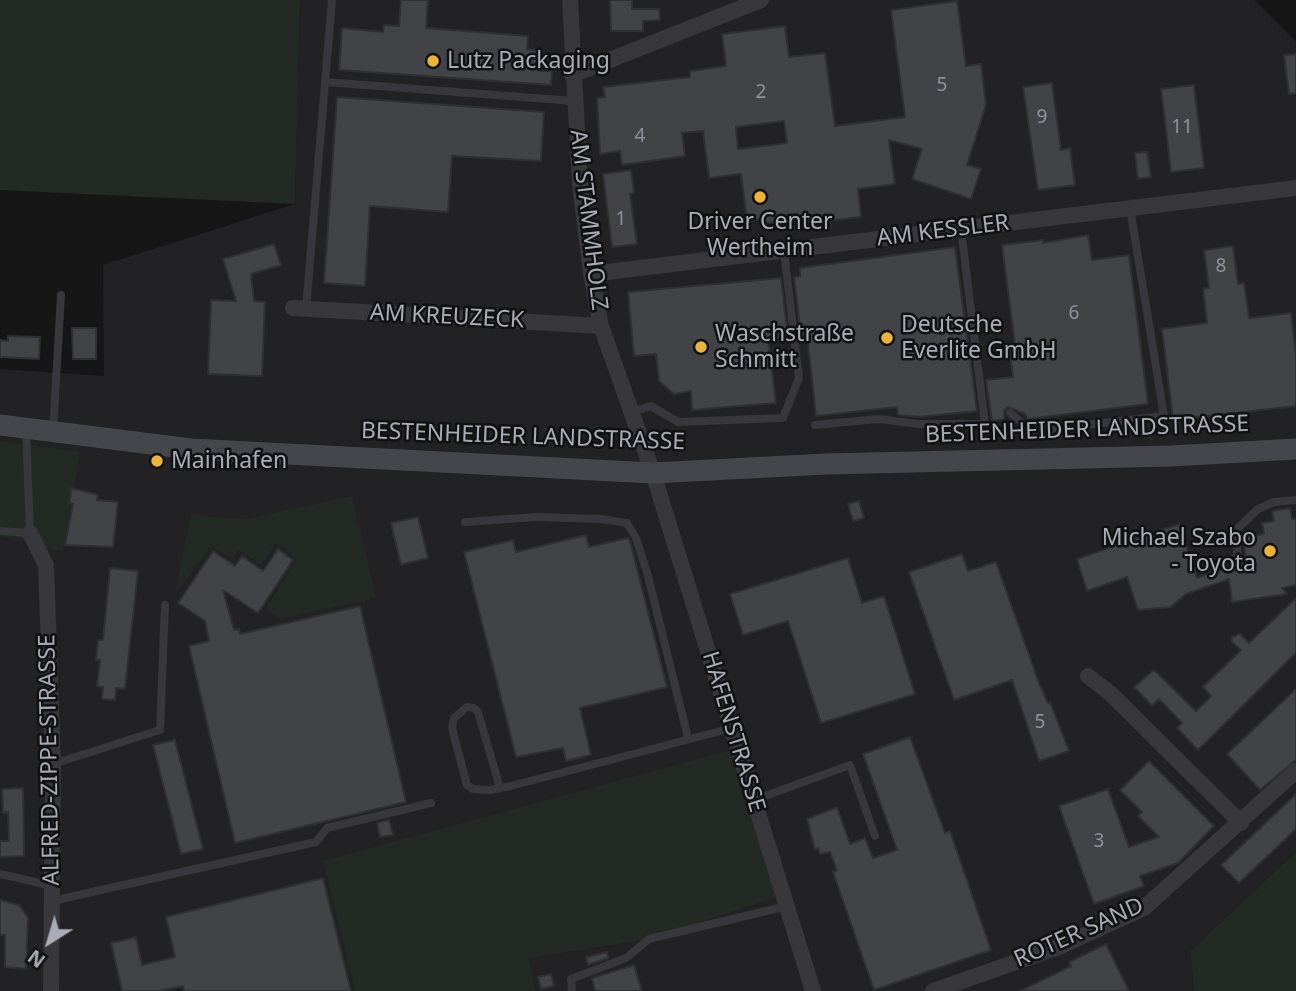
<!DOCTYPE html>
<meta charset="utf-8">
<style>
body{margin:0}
#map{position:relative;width:1296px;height:991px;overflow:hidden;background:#161617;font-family:"Noto Sans",sans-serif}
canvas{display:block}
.north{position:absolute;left:14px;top:907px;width:70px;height:70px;-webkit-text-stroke:5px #111112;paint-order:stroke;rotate:217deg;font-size:19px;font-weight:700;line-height:28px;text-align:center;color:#a8acb7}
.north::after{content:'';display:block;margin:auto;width:24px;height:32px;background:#a8acb7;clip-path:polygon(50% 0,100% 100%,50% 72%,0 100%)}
</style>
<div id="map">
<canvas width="1296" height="991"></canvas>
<div class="north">N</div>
</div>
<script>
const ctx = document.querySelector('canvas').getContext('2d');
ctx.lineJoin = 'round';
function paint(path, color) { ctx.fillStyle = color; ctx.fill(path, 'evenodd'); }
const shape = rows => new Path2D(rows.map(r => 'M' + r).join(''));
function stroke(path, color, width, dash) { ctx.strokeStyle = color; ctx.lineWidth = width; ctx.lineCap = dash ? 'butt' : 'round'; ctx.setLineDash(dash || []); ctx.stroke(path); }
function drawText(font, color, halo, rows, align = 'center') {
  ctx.font = font + ' "Noto Sans",sans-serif'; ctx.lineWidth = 5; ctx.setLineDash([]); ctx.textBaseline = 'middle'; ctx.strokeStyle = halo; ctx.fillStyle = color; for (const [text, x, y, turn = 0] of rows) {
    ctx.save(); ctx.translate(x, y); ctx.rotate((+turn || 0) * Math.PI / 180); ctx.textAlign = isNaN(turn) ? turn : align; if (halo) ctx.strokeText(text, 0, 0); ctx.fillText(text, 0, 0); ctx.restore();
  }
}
const built = shape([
 [300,0,1254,0,1296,42,1296,852,1190,951,1194,991,0,991,0,369,104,376,103,265,295,204]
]);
const green = shape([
 [0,0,300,0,295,204,0,190],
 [0,441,80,452,63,552,0,536],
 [352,496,376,598,280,619,266,608,297,559,276,543,261,565,238,550,232,559,211,546,174,596,191,515,247,519],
 [738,748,777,897,649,939,529,958,535,991,355,991,323,861],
 [1296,852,1296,991,1194,991,1190,951]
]);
const building = shape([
 [401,0,428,0,426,28,528,36,527,49,542,51,539,71,552,71,551,85,339,70,342,28,383,32,384,25,399,26,401,0],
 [610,0,632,0,632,9,659,9,660,20,643,21,643,31,611,31,610,0],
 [957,1,966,66,981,64,986,105,967,165,981,169,971,199,912,179,922,149,889,140,895,184,858,189,861,217,800,224,798,214,777,217,777,222,764,223,763,219,747,221,741,174,709,178,703,131,682,133,685,156,622,165,620,151,600,154,597,98,605,97,603,87,690,77,690,71,726,66,722,34,785,26,789,57,825,53,835,126,905,117,891,10,957,1],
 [784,121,787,143,738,149,736,127,784,121],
 [1296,54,1296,93,1289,94,1284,55,1296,54],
 [1052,83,1061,150,1070,148,1075,185,1038,190,1023,87,1052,83],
 [1194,85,1204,168,1171,172,1161,89,1194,85],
 [337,97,544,112,541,161,452,156,448,212,370,206,365,286,324,283,337,97],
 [1147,152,1151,177,1138,179,1135,153,1147,152],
 [631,170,634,193,630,194,637,244,612,247,603,174,631,170],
 [1088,235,1092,260,1129,255,1148,404,1028,419,1025,414,1008,407,1004,411,1004,419,992,421,986,380,1013,377,1010,354,1016,353,1002,245,1043,240,1043,243,1088,235],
 [274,244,281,265,251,274,254,301,265,302,262,376,208,374,211,300,236,301,223,259,274,244],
 [1233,246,1238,284,1244,283,1249,318,1291,313,1296,356,1296,406,1173,420,1162,329,1207,323,1203,289,1209,288,1204,250,1233,246],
 [955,247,977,411,918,417,898,415,897,407,816,416,807,335,801,336,794,277,800,276,800,268,955,247],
 [781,278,788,338,768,340,776,403,692,410,691,391,674,394,659,381,656,354,634,356,628,292,781,278],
 [72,328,96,328,96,359,73,359,72,328],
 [8,336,40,337,39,359,0,357,0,340,8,341,8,336],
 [71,488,98,495,97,500,118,502,113,547,65,545,73,504,70,503,71,488],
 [859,501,864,518,853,521,848,504,859,501],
 [1290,508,1292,519,1296,519,1296,585,1282,588,1287,594,1232,602,1229,579,1186,594,1171,607,1138,610,1127,577,1087,591,1077,559,1179,524,1197,578,1214,571,1240,569,1247,566,1243,537,1264,534,1262,523,1274,521,1272,511,1290,508],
 [418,517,428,558,401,565,391,523,418,517],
 [586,535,589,547,628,538,630,541,667,687,580,708,591,755,566,761,563,748,516,757,464,552,513,540,516,552,586,535],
 [278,549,293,560,258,613,223,590,234,630,239,629,240,634,360,606,406,802,235,843,189,646,209,641,205,621,178,603,213,551,235,566,242,556,263,571,278,549],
 [962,554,968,571,996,562,1039,683,1048,703,1050,702,1069,751,1039,761,1012,680,954,700,909,572,962,554],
 [848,558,862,603,884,596,915,694,821,723,788,621,743,635,730,594,848,558],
 [110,568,138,571,125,689,116,688,115,700,102,699,103,687,97,686,100,660,96,660,98,640,103,640,110,568],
 [1296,598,1296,653,1198,750,1177,728,1182,723,1159,699,1152,706,1134,687,1154,670,1196,711,1211,696,1203,687,1241,650,1232,642,1232,637,1240,634,1249,643,1296,598],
 [1296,689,1296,760,1260,790,1227,754,1296,689],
 [910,737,945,833,950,831,991,950,874,990,833,872,837,870,830,852,820,854,818,848,815,850,807,819,837,807,850,844,865,838,873,858,897,850,863,754,910,737],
 [175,740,203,849,181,854,153,745,175,740],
 [1149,761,1214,826,1178,863,1140,876,1144,886,1094,904,1059,806,1108,789,1129,847,1159,837,1138,816,1142,812,1120,790,1149,761],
 [23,788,24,856,0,857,0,841,9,841,8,812,3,813,2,789,23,788],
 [1296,794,1296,829,1239,883,1221,865,1296,794],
 [389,820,393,835,380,837,377,823,389,820],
 [323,878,351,991,184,991,183,986,160,991,122,991,111,943,136,937,142,965,175,957,166,917,323,878],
 [0,900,19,905,28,918,26,969,5,967,5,935,0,935,0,900],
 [1106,944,1129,991,1020,991,1071,966,1069,962,1106,944],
 [607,952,608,958,588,965,586,957,607,952],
 [634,965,642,991,595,991,592,978,634,965],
 [551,974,554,986,541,989,538,977,551,974]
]);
const service = shape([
 [325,82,574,101],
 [306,309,332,0],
 [632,412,651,406,678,422,783,418,799,378,784,251],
 [1010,413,1032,431,1164,416,1130,208],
 [815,425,878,419,918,424,985,424,961,229],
 [53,432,61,295],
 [465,522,536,517,601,519,627,523,636,538,648,576,688,738],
 [0,531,30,533,26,429],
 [1239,563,1235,531,1258,509,1274,502,1296,500],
 [53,764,160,730,165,605],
 [500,788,478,712,474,708,467,707,454,718,452,728,467,785,473,789,490,790,511,786,732,728],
 [754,800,850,765,875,836],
 [0,874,52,886],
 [52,901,316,842,327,828,431,803],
 [572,991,571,979,626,958,649,939,787,906]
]);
const minor = shape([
 [570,0,580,184,591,274,601,326,653,473,813,991],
 [572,75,761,0],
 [591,274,1296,188],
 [293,308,601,326],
 [30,533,46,565,53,764,51,991],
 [1088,676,1111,694,1241,823],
 [933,991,1059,947,1144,908,1296,771]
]);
const secondary = shape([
 [0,425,191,449,653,473,826,464,1171,456,1296,449]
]);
const markers = [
 [433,61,7,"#edb438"],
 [760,197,7,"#edb438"],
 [887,338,7,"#edb438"],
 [701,347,7,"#edb438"],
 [157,461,7,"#edb438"],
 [1270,551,7,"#edb438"]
];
const numberNames = [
 ["5",942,86],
 ["2",761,93],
 ["9",1042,118],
 ["11",1182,128],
 ["4",640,137],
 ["1",621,220],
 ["8",1221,267],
 ["6",1074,314],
 ["5",1040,723],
 ["3",1099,842]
];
const poiNames = [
 ["Lutz Packaging",447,61],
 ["Driver Center",760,222,"center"],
 ["Wertheim",760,248,"center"],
 ["Deutsche",901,325],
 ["Everlite GmbH",901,351],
 ["Waschstraße",715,334],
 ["Schmitt",715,360],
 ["Mainhafen",171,461],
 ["Michael Szabo",1256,538,"right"],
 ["- Toyota",1256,564,"right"]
];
const streetNames = [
 ["AM STAMMHOLZ",588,220,83],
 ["AM KESSLER",943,231,-7],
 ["AM KREUZECK",447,317,3],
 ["BESTENHEIDER LANDSTRASSE",1087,430,-2],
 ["BESTENHEIDER LANDSTRASSE",523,437,2],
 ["HAFENSTRASSE",733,732,73],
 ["ALFRED-ZIPPE-STRASSE",50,760,-91],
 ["ROTER SAND",1079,933,-24]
];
paint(built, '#222224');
paint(green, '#222a23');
paint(building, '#424347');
stroke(building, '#303033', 2);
stroke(service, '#37373c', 8);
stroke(minor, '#37373c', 16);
stroke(secondary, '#45464c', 21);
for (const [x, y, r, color] of markers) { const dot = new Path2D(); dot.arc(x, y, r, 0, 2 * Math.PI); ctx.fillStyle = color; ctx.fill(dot); stroke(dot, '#111112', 2.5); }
drawText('19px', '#8e929b', null, numberNames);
drawText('23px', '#a8acb7', '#111112', poiNames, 'left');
drawText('23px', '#a8acb7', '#111112', streetNames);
</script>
